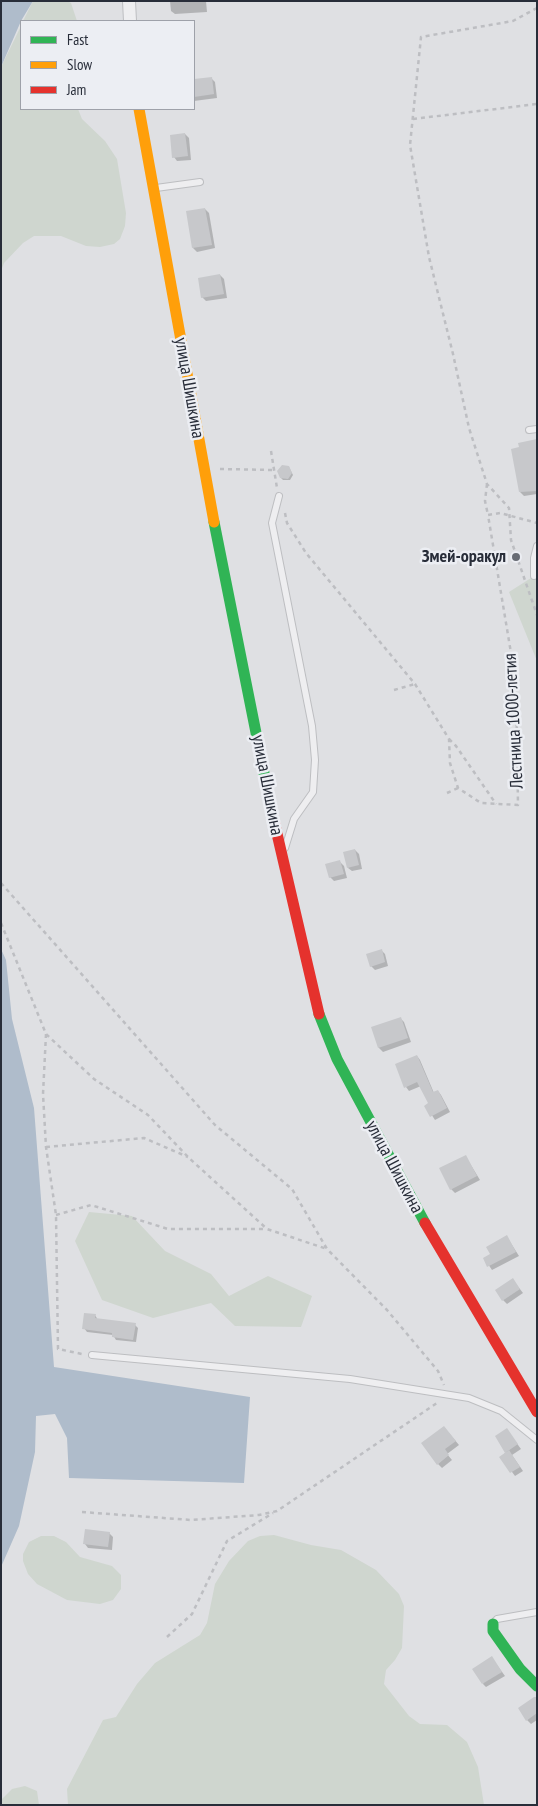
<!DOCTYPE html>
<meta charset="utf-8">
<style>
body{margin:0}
#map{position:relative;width:538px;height:1806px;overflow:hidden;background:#dfe0e3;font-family:"PT Sans Narrow",sans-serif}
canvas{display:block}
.frame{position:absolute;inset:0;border:2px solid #282d39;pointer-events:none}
.legend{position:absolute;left:20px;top:20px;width:175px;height:90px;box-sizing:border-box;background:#eceef3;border:1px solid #9ea1a9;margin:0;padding:6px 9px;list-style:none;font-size:15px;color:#282d39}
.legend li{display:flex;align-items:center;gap:10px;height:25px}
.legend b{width:25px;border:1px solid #9ea1a9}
</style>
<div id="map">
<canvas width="538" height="1806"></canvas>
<div class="frame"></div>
<ul class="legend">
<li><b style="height:6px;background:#30b455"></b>Fast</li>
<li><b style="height:6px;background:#ff9f0a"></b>Slow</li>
<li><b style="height:6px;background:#e5322d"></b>Jam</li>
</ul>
</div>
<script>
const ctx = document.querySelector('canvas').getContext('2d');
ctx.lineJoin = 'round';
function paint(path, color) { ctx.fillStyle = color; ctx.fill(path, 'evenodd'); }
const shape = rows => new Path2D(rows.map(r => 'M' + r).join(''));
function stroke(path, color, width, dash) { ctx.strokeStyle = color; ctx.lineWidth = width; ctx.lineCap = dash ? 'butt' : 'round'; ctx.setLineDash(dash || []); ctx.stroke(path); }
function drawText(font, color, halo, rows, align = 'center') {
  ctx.font = font + ' "PT Sans Narrow",sans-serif'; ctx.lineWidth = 5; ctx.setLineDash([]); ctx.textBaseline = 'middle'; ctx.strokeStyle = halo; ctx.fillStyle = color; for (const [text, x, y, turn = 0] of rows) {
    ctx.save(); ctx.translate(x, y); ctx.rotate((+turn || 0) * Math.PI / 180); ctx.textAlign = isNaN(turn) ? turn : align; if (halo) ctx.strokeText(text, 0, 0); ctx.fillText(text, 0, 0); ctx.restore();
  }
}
const green = shape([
 [33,1,67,1,71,3,77,21,23,21],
 [21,26,21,109,78,109,82,119,105,141,117,159,126,213,125,226,120,239,114,244,100,247,86,246,61,236,34,236,23,243,4,263,1,271,1,67],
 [537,541,537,661,509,592,531,578,531,555],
 [89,1212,132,1216,165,1251,211,1274,229,1296,268,1276,312,1296,301,1327,235,1326,211,1303,153,1318,102,1300,75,1241],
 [274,1535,311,1545,341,1550,376,1570,399,1594,404,1606,402,1648,395,1660,386,1670,384,1684,409,1716,420,1724,447,1725,467,1742,478,1767,484,1805,68,1805,67,1789,103,1720,116,1717,137,1684,155,1663,200,1635,207,1623,215,1584,229,1561,248,1541,260,1536],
 [41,1536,54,1536,66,1542,80,1557,112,1566,121,1575,121,1589,113,1600,100,1604,67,1600,37,1584,28,1574,23,1561,23,1554,29,1542],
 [25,1786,37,1791,39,1805,1,1805,1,1800,12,1789]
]);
const water = shape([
 [1,1,33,1,21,21,1,67],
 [1,949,6,960,12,1019,34,1108,54,1367,250,1397,244,1483,69,1478,67,1438,55,1414,36,1416,35,1452,19,1526,1,1567]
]);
const shadow = shape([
 [170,1,206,1,207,12,175,14,171,11],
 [211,78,215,82,217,98,194,101,194,80],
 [185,134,189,138,191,160,177,161,174,157],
 [205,209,209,213,215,248,197,252,193,248],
 [220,275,224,279,227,298,206,301,202,297],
 [537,441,537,494,524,496,520,492],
 [289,467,293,475,290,480,283,480,281,478],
 [355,850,359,854,362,869,352,871,348,868],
 [340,862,344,866,347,878,334,881,330,877],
 [381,950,385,954,388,966,375,970,371,966],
 [400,1018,404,1022,411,1042,383,1052,379,1048,373,1028],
 [417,1056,420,1060,434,1093,438,1091,441,1095,450,1112,435,1120,426,1106,430,1104,421,1086,409,1091,406,1087],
 [466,1157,480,1180,455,1193,451,1189],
 [507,1237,519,1256,492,1270,484,1258,491,1255],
 [513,1280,523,1293,507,1304,503,1300],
 [95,1315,98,1320,135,1325,138,1328,136,1342,116,1340,113,1335,87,1332,84,1328],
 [444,1427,459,1445,447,1454,452,1460,442,1468,438,1464],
 [507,1430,521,1449,512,1455,523,1471,515,1476,501,1457,506,1452],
 [109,1533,113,1537,112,1550,88,1548,85,1544],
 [492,1658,505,1676,486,1687,483,1684],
 [537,1704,537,1720,531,1724,527,1720]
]);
const building = shape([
 [212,77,214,94,194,97,194,79],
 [185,133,188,156,172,158,170,135],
 [205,208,212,245,192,248,186,211],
 [220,274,224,294,201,298,198,278],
 [537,439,537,491,519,492,511,449,519,447,518,443],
 [282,465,289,466,292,473,288,479,280,478,277,471],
 [355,849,359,865,347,868,343,852],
 [340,860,344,874,329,878,325,864],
 [382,949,385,962,370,967,366,954],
 [401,1017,408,1038,378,1048,371,1027],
 [417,1055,433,1092,438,1090,447,1108,430,1117,424,1106,428,1103,417,1082,404,1088,395,1064],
 [466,1155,477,1176,450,1190,439,1168],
 [507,1235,516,1252,487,1267,483,1258,490,1254,486,1247],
 [513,1278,520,1289,502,1301,495,1290],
 [84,1313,96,1314,95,1318,136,1323,133,1340,112,1337,112,1333,82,1329],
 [444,1426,456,1441,445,1449,449,1455,437,1465,421,1443],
 [507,1428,518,1444,505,1453,495,1436],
 [509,1450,520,1467,510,1473,499,1457],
 [85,1529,110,1532,108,1547,83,1544],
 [492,1656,502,1672,482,1684,472,1669],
 [534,1697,537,1697,537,1713,526,1721,518,1708]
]);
const path = shape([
 [537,8,513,21,421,37,410,145,429,257,453,354,469,428,487,484,509,508,511,540,537,615],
 [413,119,537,104],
 [271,451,277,488],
 [220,469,274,470],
 [487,484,485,501,488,515],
 [285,513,287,523,306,553,415,684,449,739,450,763,458,788,481,803,518,805,516,683,488,515,500,513,537,523],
 [394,690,415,684],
 [449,739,456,746,496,804],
 [447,793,458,788],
 [1,883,215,1125,292,1189,327,1249,387,1310,438,1371,444,1385],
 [1,923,46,1034,94,1079,148,1115,189,1158,267,1229,327,1249],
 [46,1034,43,1094,46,1147,56,1215,58,1349,82,1354],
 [46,1147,144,1138,188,1157],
 [56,1215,91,1205,168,1229,266,1229],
 [82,1512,191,1520,259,1515,277,1511,437,1403],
 [167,1637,192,1614,227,1541,273,1513]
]);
const lane = shape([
 [156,188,200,182],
 [529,430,537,429],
 [279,496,272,523,312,726,315,760,313,792,294,819,285,848],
 [534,576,534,558,537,546],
 [92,1355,350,1379,469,1398,501,1411,537,1440],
 [495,1621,497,1619,537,1612]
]);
const street = shape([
 [129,1,130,21]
]);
const fast = shape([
 [214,522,271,808],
 [319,1014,337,1059,425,1223],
 [493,1624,493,1631,520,1669,537,1686]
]);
const slow = shape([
 [139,109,214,522]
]);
const jam = shape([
 [271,808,319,1014],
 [425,1223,537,1412]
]);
const markers = [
 [516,557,5,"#686c74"]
];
const streetNames = [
 ["улица Шишкина",189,388,80],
 ["Лестница 1000-летия",514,721,-93],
 ["улица Шишкина",267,785,79],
 ["улица Шишкина",394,1167,62]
];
const poiNames = [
 ["Змей-оракул",506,557]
];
paint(green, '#cfd6cf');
paint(water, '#afbccb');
paint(shadow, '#0003');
paint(building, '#c7c8cb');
stroke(lane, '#bdbec1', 8);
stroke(street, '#bdbec1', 14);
stroke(path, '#bdbec2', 2.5, [4, 4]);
stroke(lane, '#eeeef0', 6);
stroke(street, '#eeeef0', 12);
stroke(fast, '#30b455', 11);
stroke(slow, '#ff9f0a', 11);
stroke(jam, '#e5322d', 11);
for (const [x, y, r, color] of markers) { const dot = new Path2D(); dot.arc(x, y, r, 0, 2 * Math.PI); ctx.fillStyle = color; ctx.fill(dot); stroke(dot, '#eceef3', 2); }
drawText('18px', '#282d39', '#eceef3', streetNames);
drawText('bold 18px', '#282d39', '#eceef3', poiNames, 'right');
</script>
